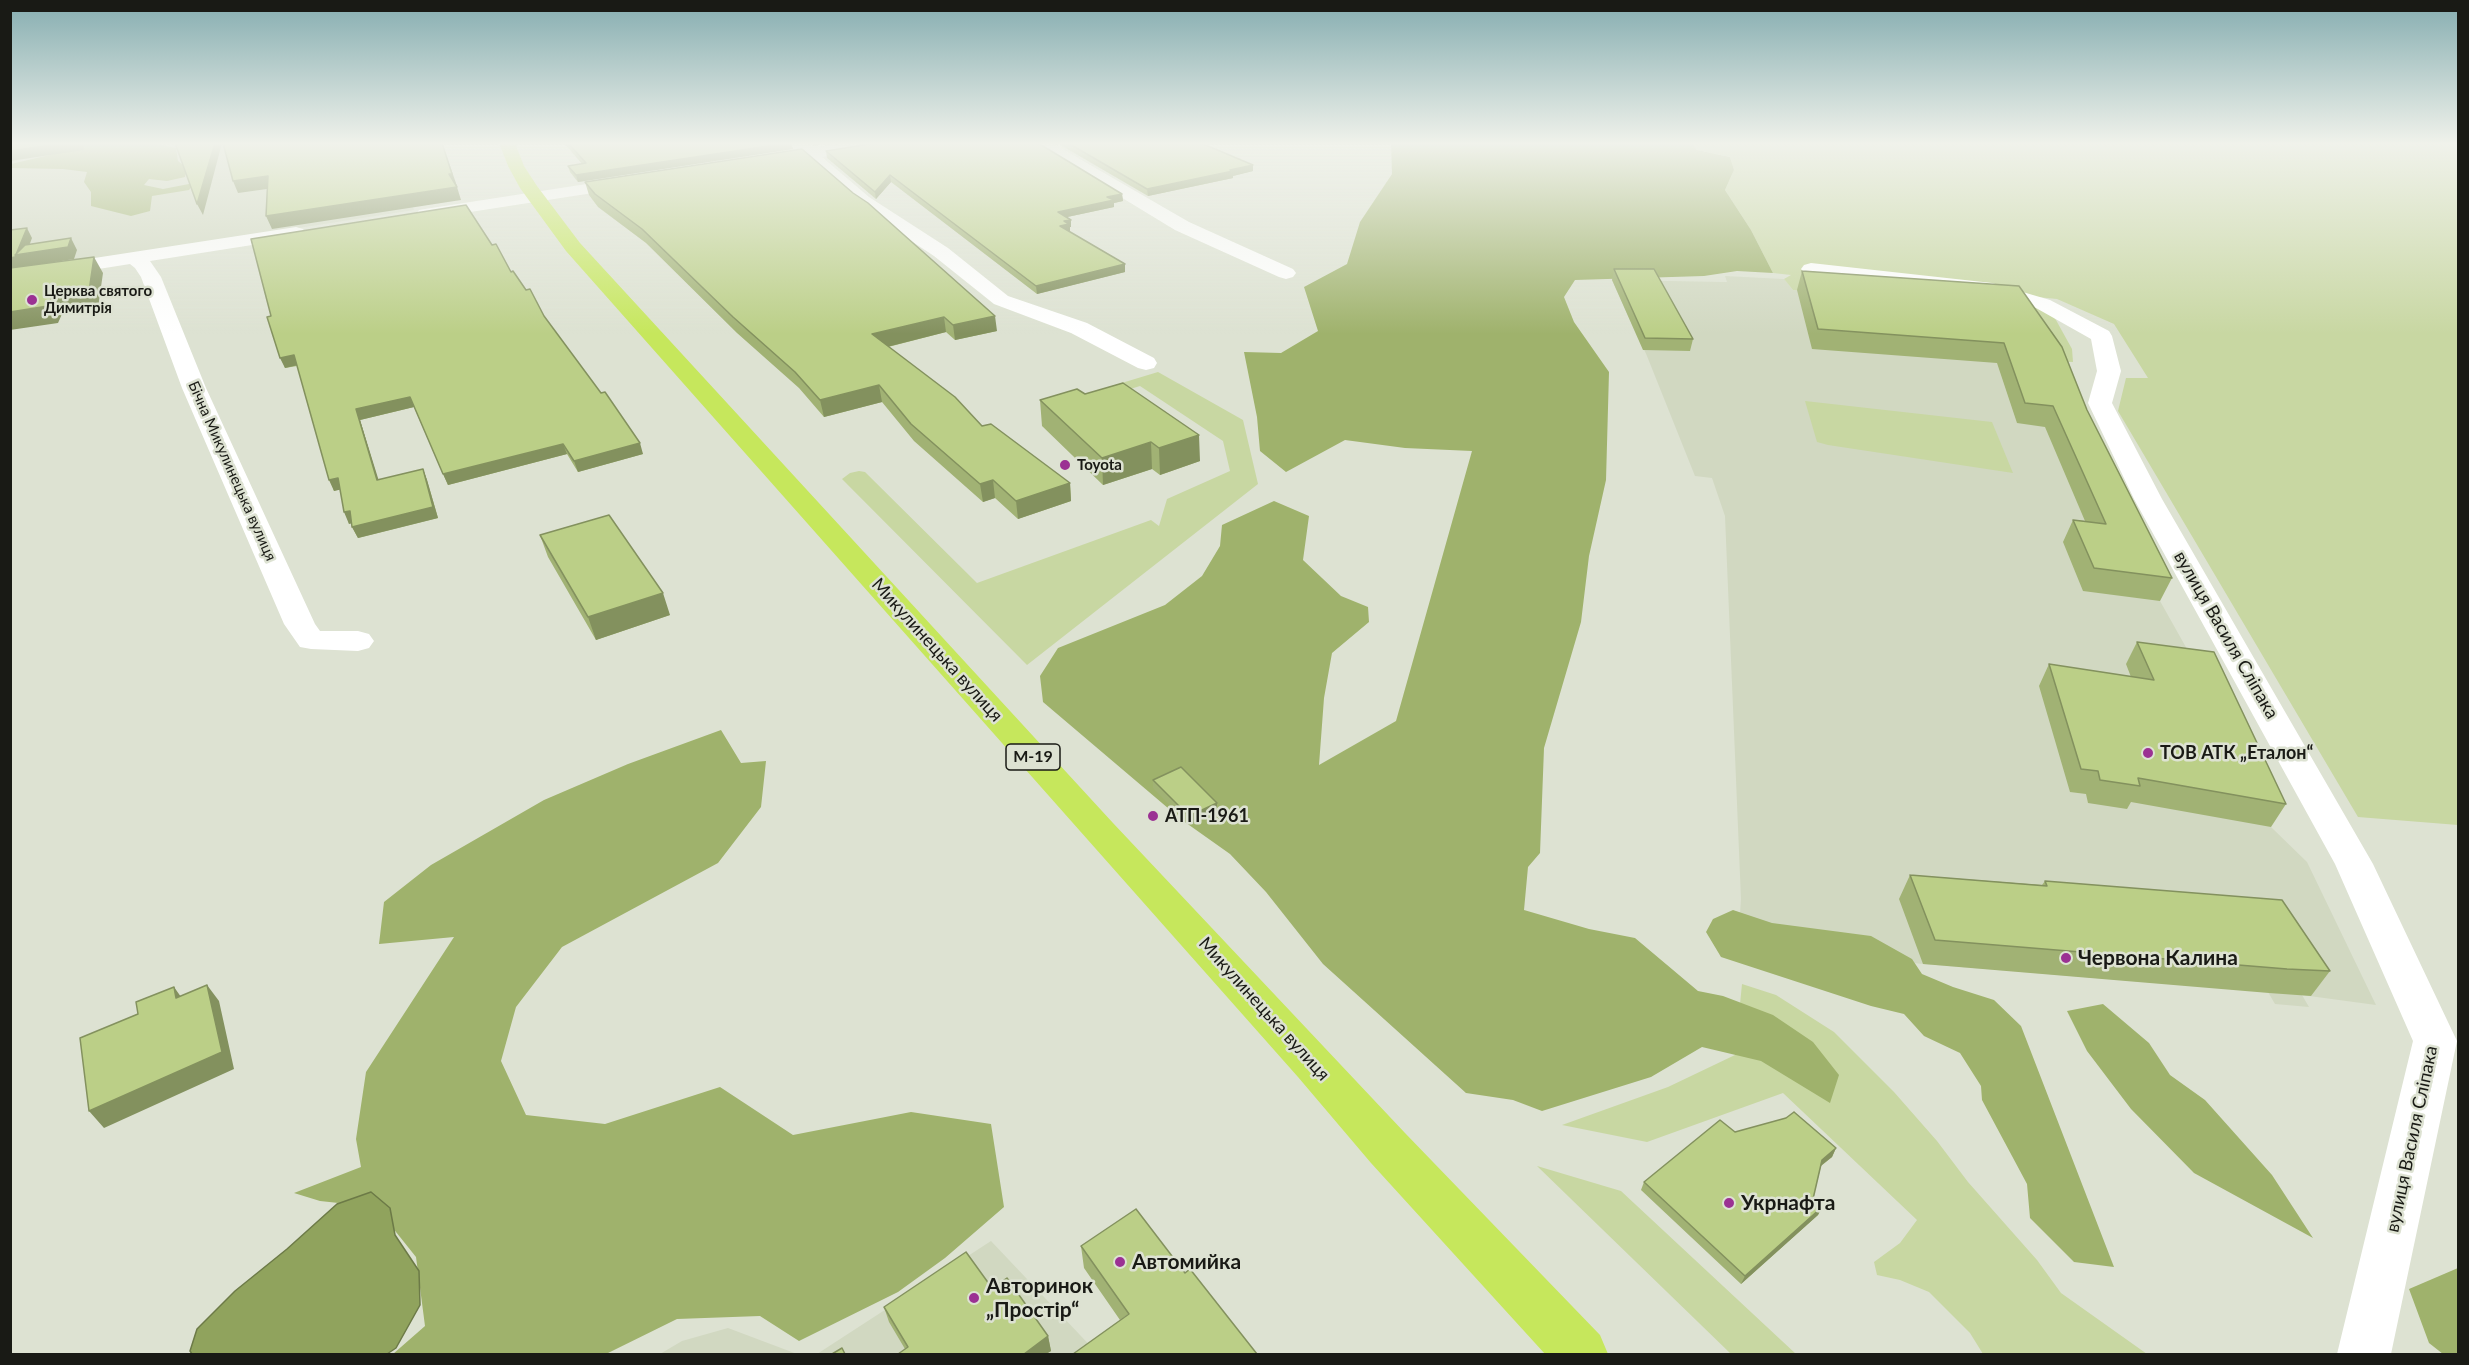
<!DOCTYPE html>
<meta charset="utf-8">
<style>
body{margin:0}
#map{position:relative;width:2469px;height:1365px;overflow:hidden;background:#dde2d2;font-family:Lato,sans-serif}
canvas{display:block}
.frame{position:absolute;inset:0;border:12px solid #191a15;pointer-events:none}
</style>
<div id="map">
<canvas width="2469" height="1365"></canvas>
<div class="frame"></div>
</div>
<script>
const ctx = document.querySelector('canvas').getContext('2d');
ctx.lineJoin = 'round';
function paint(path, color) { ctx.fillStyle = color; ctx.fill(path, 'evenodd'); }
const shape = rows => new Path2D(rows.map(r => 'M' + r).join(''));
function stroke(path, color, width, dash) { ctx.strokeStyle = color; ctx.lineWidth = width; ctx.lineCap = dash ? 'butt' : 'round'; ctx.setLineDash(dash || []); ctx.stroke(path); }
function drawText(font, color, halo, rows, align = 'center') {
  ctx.font = font + ' Lato,sans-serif'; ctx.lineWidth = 5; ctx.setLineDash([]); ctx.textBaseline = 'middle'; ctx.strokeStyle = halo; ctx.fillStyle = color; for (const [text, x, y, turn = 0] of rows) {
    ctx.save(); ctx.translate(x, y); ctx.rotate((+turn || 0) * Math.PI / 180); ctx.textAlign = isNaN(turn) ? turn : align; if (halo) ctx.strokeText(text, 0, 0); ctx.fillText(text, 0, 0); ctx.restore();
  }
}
const built = shape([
 [11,143,395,143,414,210,11,273],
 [1725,276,1784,279,1793,290,2012,305,2160,601,2201,674,2271,827,2307,862,2376,1005,2302,995,2309,1007,2275,1004,2268,992,1923,964,1738,945,1741,899,1725,516,1712,478,1695,476,1647,356,1612,280,1727,282],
 [991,1241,1098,1354,817,1354],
 [728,1328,797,1354,660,1354,682,1341]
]);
const green = shape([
 [1691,143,2458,143,2458,825,2358,817,2118,411,2126,378,2148,378,2114,324,2057,299,2007,294,2048,310,2056,320,2072,349,2073,362,2050,361,2012,305,1793,290,1784,279,1791,275,1773,273,1751,230,1725,190,1734,170,1730,157,1697,150],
 [1158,372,1243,420,1258,484,1027,665,842,479,850,473,859,471,865,472,977,583,1151,520,1159,526,1167,499,1230,471,1223,441,1140,386,1108,396,1082,395],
 [1805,401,1992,422,2013,473,1828,445,1817,442],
 [1742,984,1776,995,1834,1032,1894,1092,1937,1141,1968,1182,2037,1260,2061,1293,2147,1354,1983,1354,1970,1333,1929,1292,1900,1280,1877,1275,1874,1262,1900,1243,1917,1220,1783,1093,1647,1142,1562,1125,1668,1087,1735,1055],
 [1537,1166,1621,1191,1796,1354,1731,1354]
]);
const forest = shape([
 [54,143,152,143,176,148,178,161,187,168,185,177,167,181,149,179,144,185,163,189,194,183,189,190,152,196,150,211,131,216,91,206,91,192,84,182,87,172,63,169,11,168,11,164,75,149],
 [1391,143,1691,143,1697,150,1730,157,1734,170,1725,190,1751,230,1773,273,1737,271,1704,276,1575,280,1564,297,1574,322,1609,372,1606,480,1589,556,1581,622,1544,748,1540,853,1528,867,1524,910,1589,929,1635,938,1698,991,1723,996,1773,1015,1813,1042,1839,1075,1830,1103,1761,1061,1702,1047,1651,1077,1542,1111,1513,1100,1466,1093,1323,964,1266,892,1230,854,1182,820,1043,702,1040,676,1058,648,1165,605,1202,576,1220,546,1222,525,1274,501,1309,516,1303,560,1341,596,1368,607,1369,622,1332,653,1324,698,1319,765,1396,721,1472,451,1405,448,1345,440,1286,472,1260,451,1257,417,1244,352,1281,353,1318,331,1304,287,1347,264,1360,222,1392,174],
 [721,730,741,763,766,761,761,807,718,863,562,947,516,1007,501,1061,526,1115,605,1124,720,1087,793,1135,911,1112,991,1124,1004,1207,945,1258,898,1292,799,1341,760,1316,677,1319,606,1354,393,1354,425,1326,416,1257,376,1207,320,1201,294,1193,361,1167,356,1139,366,1072,454,937,379,944,384,902,431,865,544,800,628,764],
 [1733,910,1772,923,1871,936,1912,959,1922,974,1953,987,1994,1000,2021,1026,2114,1267,2074,1262,2030,1218,2027,1184,1982,1100,1981,1086,1960,1053,1924,1036,1904,1014,1871,1006,1721,957,1706,932,1713,919],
 [2103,1004,2149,1043,2170,1075,2205,1100,2272,1175,2313,1238,2194,1173,2131,1109,2087,1051,2067,1011],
 [2458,1268,2458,1354,2443,1354,2429,1343,2409,1289]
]);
const water = shape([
 [371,1192,390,1208,395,1235,419,1271,420,1305,396,1348,387,1354,192,1354,190,1351,197,1329,235,1291,287,1249,337,1204,371,1192]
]);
const street = shape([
 [792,143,807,143,813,148,844,143,884,143,876,148,822,157,869,197,948,248,1008,296,1087,323,1154,358,1157,363,1154,368,1146,370,1138,368,1071,333,994,304,934,256,857,205,806,159,765,166,757,161,759,157,796,151,791,145,792,143],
 [1032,143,1052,143,1189,222,1293,269,1296,273,1293,277,1286,279,1279,277,1175,230,1032,143],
 [632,177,638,178,641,182,638,186,425,219,419,218,416,214,419,210,425,209,632,177],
 [296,227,303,229,305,233,303,237,150,261,161,277,206,388,315,624,320,631,358,631,369,634,374,641,369,648,358,651,311,649,300,647,284,624,182,388,141,277,135,268,130,264,10,283,10,271,296,227],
 [1811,263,1992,283,2050,300,2109,331,2112,336,2121,371,2112,403,2162,499,2373,864,2457,1041,2391,1354,2337,1354,2413,1041,2335,864,2134,499,2088,403,2097,371,2091,339,2036,308,1990,295,1804,273,1801,269,1804,265,1811,263]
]);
const highway = shape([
 [499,143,515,143,524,166,537,186,580,243,1113,823,1405,1133,1600,1335,1608,1354,1545,1354,1371,1163,1298,1077,566,251,520,188,508,166,499,143]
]);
const wall = shape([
 [564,143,791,143,793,149,578,182,570,172,568,166,582,164],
 [1057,143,1201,143,1253,171,1233,176,1233,178,1148,196],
 [826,151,1122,194,1123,201,1114,203,1114,207,1067,217,1071,220,1071,227,1070,227,1070,231,1069,232,1125,264,1125,272,1037,294,891,182,876,199,827,158],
 [585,182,997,331,955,340,946,332,888,347,982,426,1070,483,1071,501,1018,519,995,498,983,502,914,441,882,402,824,417,799,388,737,333,646,243,598,207,589,195],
 [492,245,643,454,578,472,567,454,448,485,414,407,360,420,378,480,423,469,427,480,438,518,358,538,352,527,352,523,349,524,340,489,334,491,297,366,285,368,271,316],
 [1614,269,1693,339,1690,351,1643,350,1612,280],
 [1802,271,2019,286,2087,410,2172,578,2160,601,2083,591,2063,542,2073,520,2085,521,2045,427,2017,423,1997,363,1812,349,1797,290],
 [1085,394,1200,461,1160,475,1152,469,1103,485,1042,426,1040,400],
 [540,535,670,615,596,640,548,557],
 [2137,642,2286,804,2271,827,2131,802,2127,809,2088,803,2086,794,2070,792,2039,686,2049,664,2131,677,2126,664],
 [1153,780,1217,811,1189,825,1153,788],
 [1910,875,2042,885,2045,881,2330,971,2311,996,2269,993,1923,964,1899,899],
 [1735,1132,1836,1148,1832,1157,1821,1166,1813,1199,1822,1207,1818,1215,1741,1284,1641,1190,1644,1182],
 [1081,1246,1185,1273,1120,1320,1084,1268],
 [992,1288,1048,1336,1051,1351,1046,1354,898,1354,905,1349,889,1322,884,1307]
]);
const shadedWall = shape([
 [65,143,83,143,84,150,10,161,10,151],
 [215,143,222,143,203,215,197,204],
 [442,143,457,186,454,187,449,174],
 [788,143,791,143,793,149,578,182,576,175],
 [812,143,827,143,813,146],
 [1253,165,1253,171,1233,176,1233,178,1148,196,1147,189],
 [890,175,891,182,876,199,875,192],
 [268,176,274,188,238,193,233,181],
 [457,187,461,200,272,229,266,216],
 [1122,194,1123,201,1114,203,1114,207,1058,219,1058,212,1107,197],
 [1071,220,1071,227,1070,227,1070,231,1061,233,1060,226,1064,221],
 [27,228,32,238,26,254,71,238,77,250,74,259,10,269,10,258],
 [94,257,103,273,98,308,62,314,58,323,10,330,10,312,52,297],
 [1125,264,1125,272,1037,294,1036,286],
 [995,316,997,331,955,340,953,325],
 [944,317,946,332,875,350,872,334],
 [294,355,298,365,285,368,280,358],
 [879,385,882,402,824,417,820,400],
 [410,397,414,407,360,420,382,491,377,480,356,409],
 [1199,435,1200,461,1160,475,1159,448],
 [1151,442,1152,469,1103,485,1102,458],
 [640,443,643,454,578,472,574,461],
 [563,444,567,454,448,485,443,474],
 [423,469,427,480,438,518,358,538,352,527],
 [338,478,343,489,334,491,329,480],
 [993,480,995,498,983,502,980,484],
 [1070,483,1071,501,1018,519,1016,501],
 [350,511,355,522,349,524,344,512],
 [663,593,670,615,596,640,588,617],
 [1217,803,1217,811,1189,825,1189,816],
 [207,985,219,1001,234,1069,104,1128,89,1111],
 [174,987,186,1004,176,998],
 [1836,1148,1832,1157,1818,1168,1822,1160],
 [1822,1207,1818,1215,1741,1284,1745,1276],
 [1048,1336,1051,1351,1046,1354,1024,1354]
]);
const building = shape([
 [10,143,65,143,10,151,10,143],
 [175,143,215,143,197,204,175,143],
 [223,143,442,143,452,174,449,174,457,187,266,216,268,176,233,181,223,143],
 [568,143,788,143,576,175,568,166,586,163,568,143],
 [876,143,1038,143,1122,194,1107,197,1114,200,1058,212,1071,220,1064,221,1069,224,1060,226,1125,264,1036,286,890,175,875,192,826,151,876,143],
 [1068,143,1201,143,1253,165,1230,170,1233,171,1147,189,1068,143],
 [802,149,853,193,868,203,995,316,953,325,944,317,872,334,955,397,982,426,991,424,1070,483,1016,501,993,480,980,484,911,424,879,385,820,400,795,372,733,317,642,229,595,194,585,182,802,149],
 [466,205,492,245,496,244,511,272,513,271,526,290,530,289,544,316,601,393,605,392,640,443,574,461,563,444,443,474,410,397,356,409,377,480,423,469,433,507,352,527,350,511,344,512,338,478,329,480,294,355,280,358,267,317,271,316,251,239,466,205],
 [27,228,15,257,10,258,10,230,27,228],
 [71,238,68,247,15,255,25,245,71,238],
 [94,257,89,291,52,297,48,306,10,312,10,268,94,257],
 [1614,269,1654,269,1693,339,1645,338,1614,269],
 [1802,271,2019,286,2062,347,2087,410,2172,578,2094,568,2073,520,2106,524,2053,406,2025,403,2004,343,1818,329,1802,271],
 [1123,383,1199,435,1159,448,1151,442,1102,458,1040,400,1077,389,1085,394,1123,383],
 [609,515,663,593,588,617,540,535,609,515],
 [2137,642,2214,652,2286,804,2138,778,2140,786,2100,780,2098,771,2081,769,2049,664,2154,680,2137,642],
 [1181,767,1217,803,1189,816,1153,780,1181,767],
 [1910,875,2047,886,2045,881,2282,900,2330,971,2287,969,1935,940,1910,875],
 [207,985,222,1052,89,1111,80,1038,138,1014,136,1002,174,987,176,998,207,985],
 [1794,1112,1836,1148,1822,1160,1813,1199,1822,1207,1745,1276,1644,1182,1720,1120,1735,1132,1786,1118,1794,1112],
 [1136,1209,1185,1273,1190,1269,1257,1354,1073,1354,1129,1314,1081,1246,1136,1209],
 [966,1252,992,1288,1007,1278,1048,1336,1024,1354,898,1354,908,1347,884,1307,966,1252],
 [842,1348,845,1354,832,1354,842,1348]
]);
const markers = [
 [32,300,6,"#9b3193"],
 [1065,465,6,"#9b3193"],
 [2148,753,6,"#9b3193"],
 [1153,816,6,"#9b3193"],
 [2066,958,6,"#9b3193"],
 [1729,1203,6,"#9b3193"],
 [1120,1262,6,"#9b3193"],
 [974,1298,6,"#9b3193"]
];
const farPoinames = [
 ["Церква святого",44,291],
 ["Димитрія",44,308],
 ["Toyota",1077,465]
];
const farStreetnames = [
 ["Бічна Микулинецька вулиця",232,471,66]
];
const shields = [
 [1033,757,54]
];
const shieldNames = [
 ["М-19",1033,757]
];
const streetNames = [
 ["вулиця Василя Сліпака",2226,635,60],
 ["Микулинецька вулиця",937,650,48],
 ["Микулинецька вулиця",1264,1009,48],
 ["вулиця Василя Сліпака",2412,1139,-78]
];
const poiNames = [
 ["ТОВ АТК „Еталон“",2160,753],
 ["АТП-1961",1165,816]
];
const nearPoinames = [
 ["Червона Калина",2078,958],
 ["Укрнафта",1741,1203],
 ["Автомийка",1132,1262],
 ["Авторинок",986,1286],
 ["„Простір“",986,1310]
];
paint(built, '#d1d8c1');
paint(green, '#c8d7a2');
paint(forest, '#9fb26c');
paint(water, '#90a35d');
stroke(water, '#6c7a47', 1.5);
paint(street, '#fff');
paint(highway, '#c6e75c');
paint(wall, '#a1b274');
paint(shadedWall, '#83915e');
paint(building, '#bbcf87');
stroke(building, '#83915e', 1.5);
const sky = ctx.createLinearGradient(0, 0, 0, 334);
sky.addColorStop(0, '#85adb0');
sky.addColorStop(0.43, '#f0f2eb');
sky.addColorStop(1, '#f0f2eb00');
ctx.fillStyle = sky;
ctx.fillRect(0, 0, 2469, 334);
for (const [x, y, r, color] of markers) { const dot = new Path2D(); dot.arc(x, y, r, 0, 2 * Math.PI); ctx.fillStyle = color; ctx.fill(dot); stroke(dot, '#dde2d2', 2); }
drawText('bold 15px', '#191a15', '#dde2d2', farPoinames, 'left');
drawText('15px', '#191a15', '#dde2d2', farStreetnames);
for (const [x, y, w] of shields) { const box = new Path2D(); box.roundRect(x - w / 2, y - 13, w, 26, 4.5); ctx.fillStyle = '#dde2d2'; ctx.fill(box); stroke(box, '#191a15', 1.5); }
drawText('bold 16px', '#191a15', null, shieldNames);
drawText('18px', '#191a15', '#dde2d2', streetNames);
drawText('bold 18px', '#191a15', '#dde2d2', poiNames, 'left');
drawText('bold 21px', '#191a15', '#dde2d2', nearPoinames, 'left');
</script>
